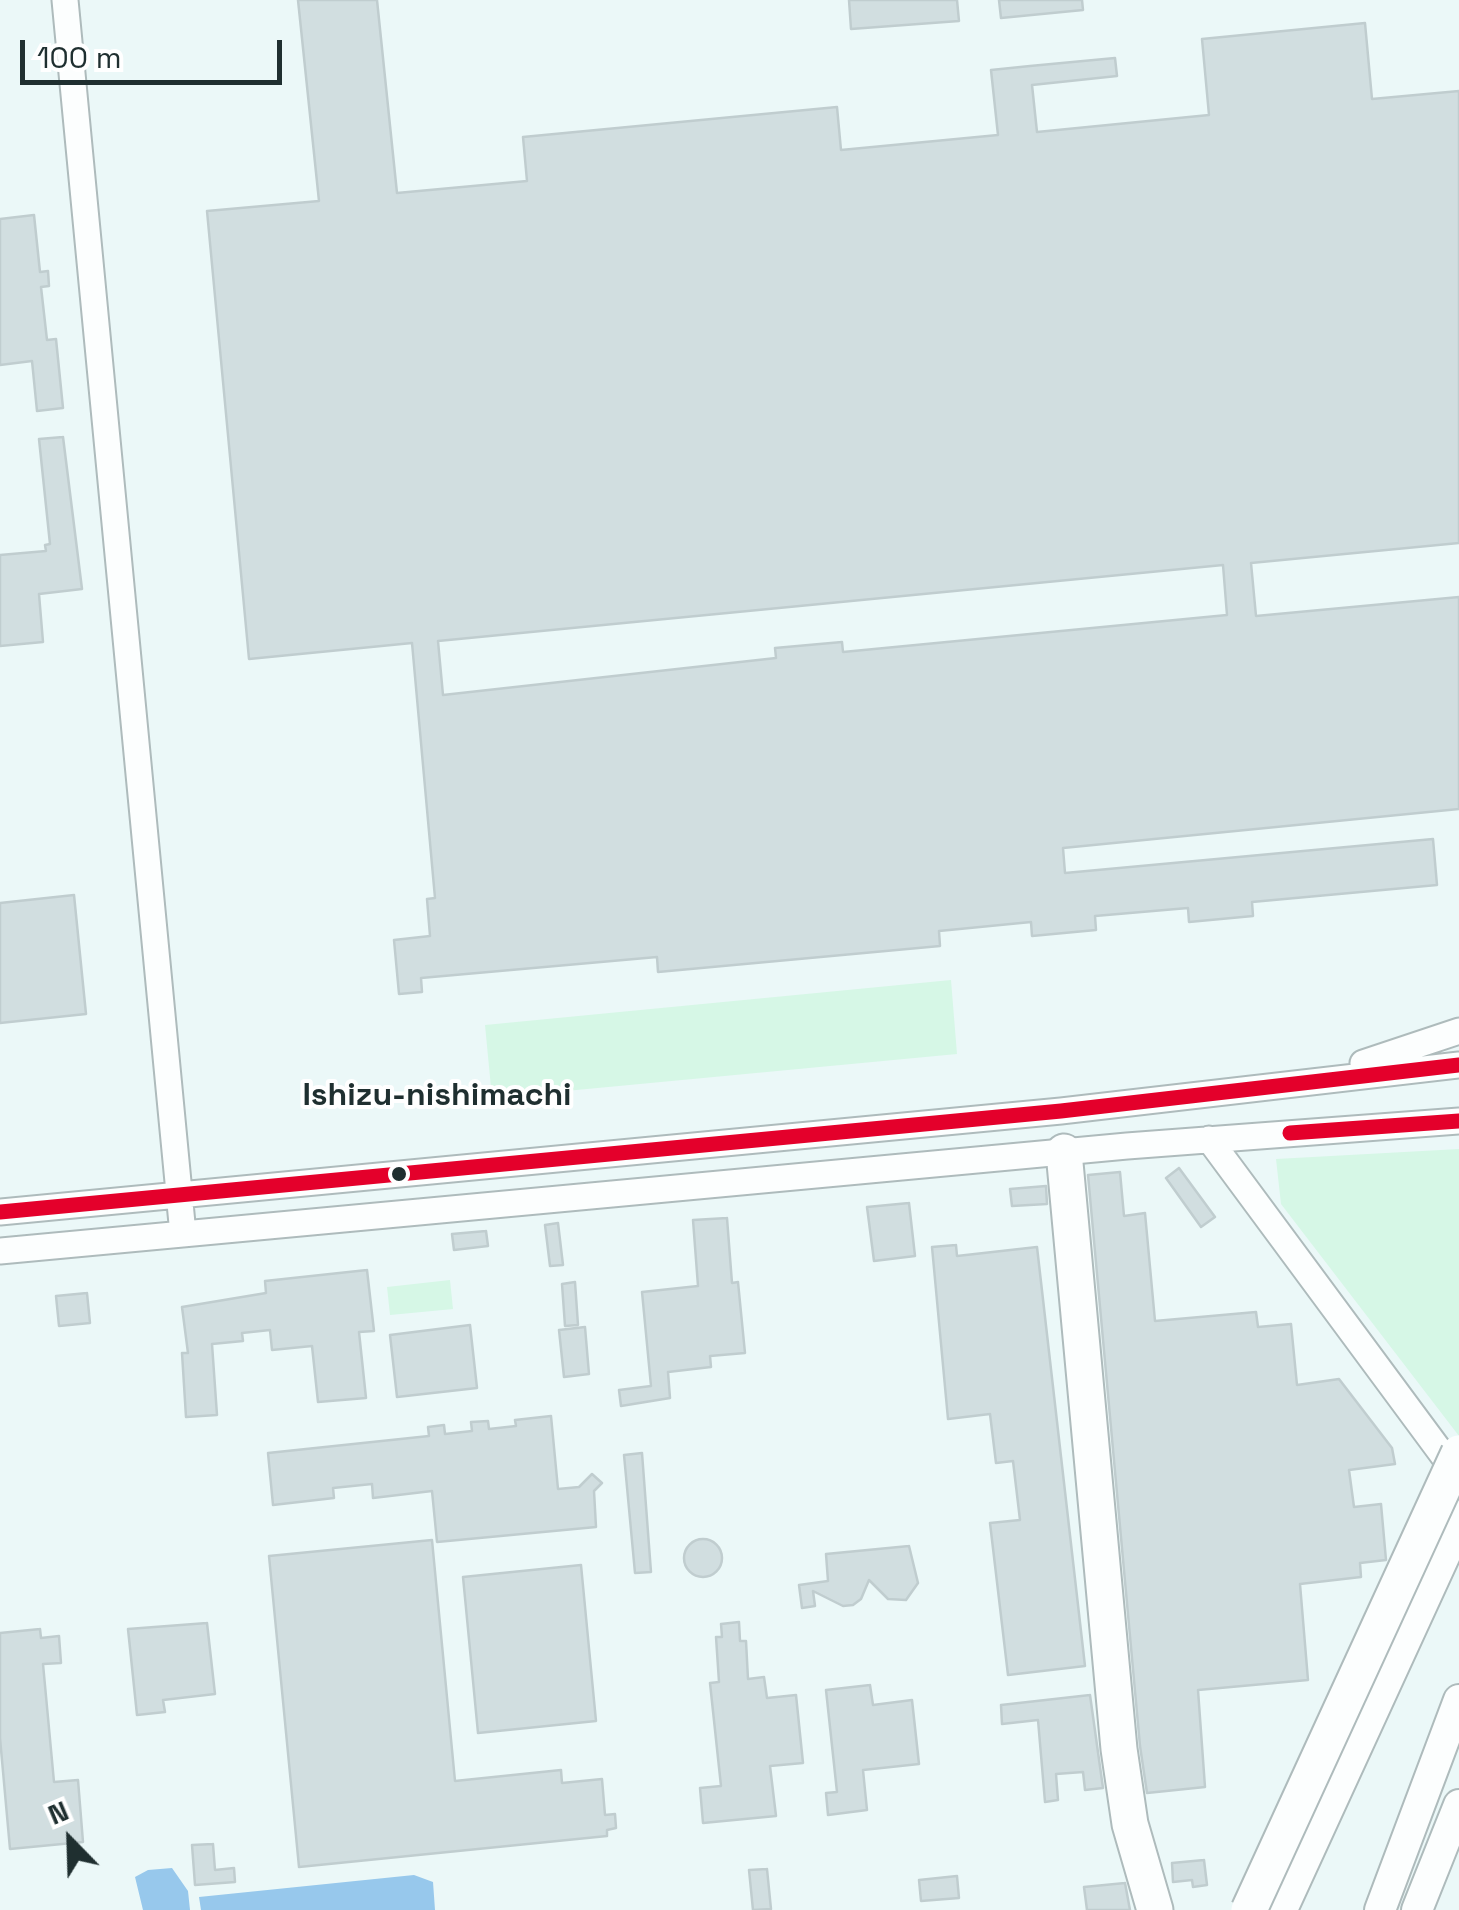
<!DOCTYPE html>
<style>
body{margin:0}
#map{position:relative;width:1459px;height:1910px;overflow:hidden;background:#ebf8f8;font-family:"Space Grotesk",sans-serif}
canvas{display:block}
.north{position:absolute;left:20px;top:1790px;width:100px;height:100px;-webkit-text-stroke:8px #fff;paint-order:stroke;rotate:337deg;font-size:28px;font-weight:700;line-height:40px;text-align:center;color:#1f2f30}
.north::after{content:'';display:block;margin:auto;width:35px;height:45px;background:#1f2f30;clip-path:polygon(50% 0,100% 100%,50% 72%,0 100%)}
.scale{position:absolute;left:20px;top:40px;width:262px;height:45px;box-sizing:border-box;border:5px solid #1f2f30;border-top:0;padding-left:12px;font-size:30px;line-height:35px;white-space:nowrap;color:#1f2f30;-webkit-text-stroke:8px #fff;paint-order:stroke}
</style>
<div id="map">
<canvas width="1459" height="1910"></canvas>
<div class="north">N</div>
<div class="scale">100 m</div>
</div>
<script>
const ctx = document.querySelector('canvas').getContext('2d');
ctx.lineJoin = 'round';
function paint(path, color) { ctx.fillStyle = color; ctx.fill(path, 'evenodd'); }
const shape = rows => new Path2D(rows.map(r => 'M' + r).join(''));
function stroke(path, color, width, dash) { ctx.strokeStyle = color; ctx.lineWidth = width; ctx.lineCap = dash ? 'butt' : 'round'; ctx.setLineDash(dash || []); ctx.stroke(path); }
function drawText(font, color, halo, rows, align = 'center') {
  ctx.font = font + ' "Space Grotesk",sans-serif'; ctx.lineWidth = 8; ctx.setLineDash([]); ctx.textBaseline = 'middle'; ctx.strokeStyle = halo; ctx.fillStyle = color; for (const [text, x, y, turn = 0] of rows) {
    ctx.save(); ctx.translate(x, y); ctx.rotate((+turn || 0) * Math.PI / 180); ctx.textAlign = isNaN(turn) ? turn : align; if (halo) ctx.strokeText(text, 0, 0); ctx.fillText(text, 0, 0); ctx.restore();
  }
}
const green = shape([
 [951,980,957,1054,492,1098,485,1025],
 [1459,1149,1459,1436,1281,1204,1276,1159],
 [450,1280,453,1309,390,1315,387,1287]
]);
const water = shape([
 [172,1868,188,1891,190,1910,143,1910,135,1877,148,1870],
 [414,1875,433,1882,435,1910,201,1910,199,1897]
]);
const building = shape([
 [298,0,377,0,397,193,527,181,523,137,837,107,841,150,998,135,991,70,1030,66,1115,58,1117,76,1032,85,1037,132,1209,115,1202,39,1365,23,1372,99,1459,91,1459,543,1251,563,1256,616,1459,597,1459,809,1063,848,1065,873,1433,839,1437,885,1252,902,1253,916,1189,922,1188,908,1095,916,1096,930,1032,936,1031,922,939,931,940,946,658,972,657,957,421,978,422,992,399,994,394,940,430,936,427,899,435,898,412,643,249,659,207,211,319,201,298,0],
 [1223,565,1227,615,843,652,842,642,775,648,776,658,443,695,438,641,1223,565],
 [849,0,957,0,959,21,851,29,849,0],
 [999,0,1082,0,1083,10,1001,18,999,0],
 [34,215,40,272,48,271,49,286,41,287,47,340,56,339,63,408,37,411,32,361,0,365,0,219,34,215],
 [63,437,82,589,39,594,43,642,0,646,0,555,46,551,45,545,50,544,39,439,63,437],
 [74,895,86,1014,0,1023,0,903,74,895],
 [1179,1168,1215,1217,1201,1227,1166,1178,1179,1168],
 [1120,1172,1124,1216,1145,1213,1155,1321,1256,1312,1258,1327,1291,1324,1297,1385,1339,1379,1392,1448,1395,1464,1349,1470,1354,1507,1381,1504,1386,1560,1360,1563,1361,1577,1300,1584,1308,1680,1198,1690,1205,1787,1147,1793,1140,1746,1088,1175,1120,1172],
 [1046,1186,1047,1204,1012,1206,1010,1189,1046,1186],
 [909,1203,915,1256,874,1261,867,1207,909,1203],
 [727,1218,732,1283,738,1282,745,1353,710,1356,711,1367,668,1372,670,1398,621,1406,619,1390,651,1386,642,1292,698,1286,693,1220,727,1218],
 [558,1223,563,1265,550,1266,545,1225,558,1223],
 [486,1231,488,1246,454,1250,452,1234,486,1231],
 [956,1245,957,1256,1037,1247,1085,1666,1008,1675,990,1523,1020,1520,1013,1461,996,1463,990,1414,948,1419,932,1247,956,1245],
 [367,1270,374,1331,359,1332,366,1398,318,1402,312,1346,272,1350,270,1330,242,1333,243,1341,212,1344,217,1415,186,1417,182,1353,188,1353,182,1307,266,1293,265,1281,367,1270],
 [575,1282,578,1325,565,1326,562,1284,575,1282],
 [87,1293,90,1323,59,1326,56,1296,87,1293],
 [470,1325,477,1388,397,1397,390,1335,470,1325],
 [585,1327,589,1374,564,1377,559,1330,585,1327],
 [551,1416,558,1489,579,1487,592,1474,602,1483,594,1491,596,1527,437,1542,432,1491,373,1498,372,1484,333,1488,334,1498,273,1505,268,1453,429,1436,428,1427,444,1425,445,1434,472,1431,471,1422,488,1421,489,1429,516,1426,515,1420,551,1416],
 [642,1453,651,1572,635,1573,624,1455,642,1453],
 '684 1558a19 19 0 1 1 38 0a19 19 0 1 1-38 0Z',
 [432,1540,455,1781,561,1770,562,1783,602,1779,605,1815,615,1814,616,1828,607,1830,607,1836,299,1867,269,1556,432,1540],
 [909,1546,918,1583,906,1600,888,1599,869,1580,861,1599,853,1605,843,1606,813,1591,815,1606,802,1608,799,1585,828,1581,826,1554,909,1546],
 [581,1565,596,1721,478,1733,463,1577,581,1565],
 [739,1622,740,1641,746,1641,748,1679,764,1677,767,1698,796,1695,803,1763,770,1766,776,1816,703,1823,700,1788,721,1786,710,1683,719,1682,716,1637,722,1637,721,1624,739,1622],
 [207,1623,215,1694,163,1700,165,1712,137,1715,128,1629,207,1623],
 [40,1629,41,1638,59,1636,61,1663,43,1664,54,1782,78,1780,83,1842,10,1849,0,1738,0,1633,40,1629],
 [870,1685,873,1705,912,1700,919,1764,863,1770,867,1810,828,1815,826,1793,837,1792,826,1690,870,1685],
 [1090,1695,1103,1788,1085,1790,1083,1772,1056,1774,1058,1800,1045,1802,1038,1720,1002,1724,1001,1705,1090,1695],
 [213,1844,215,1870,234,1868,235,1882,195,1885,192,1845,213,1844],
 [1204,1860,1207,1885,1193,1887,1192,1880,1173,1882,1172,1863,1204,1860],
 [767,1869,771,1909,753,1910,749,1870,767,1869],
 [957,1876,959,1898,921,1901,919,1880,957,1876],
 [1125,1883,1130,1910,1087,1910,1084,1887,1125,1883]
]);
const minor = shape([
 [65,0,183,1234],
 [1363,1063,1459,1031],
 [1209,1139,1459,1477],
 [0,1212,1061,1111,1459,1065],
 [0,1251,1127,1146,1459,1121]
]);
const major = shape([
 [1380,1910,1459,1700],
 [1417,1910,1459,1805]
]);
const highway = shape([
 [1064,1152,1119,1749,1130,1824,1155,1910],
 [1279,1910,1459,1518]
]);
const highwayBridge = shape([
 [1249,1910,1459,1453]
]);
const bus1 = shape([
 [1290,1133,1459,1121],
 [0,1212,1061,1111,1459,1065]
]);
const markers = [
 [399,1174,9,"#1f2f30"]
];
const neighbourhoodNames = [
 ["Ishizu-nishimachi",437,1096]
];
paint(green, '#d6f7e6');
paint(water, '#97c8ec');
paint(building, '#d1dee0');
stroke(building, '#c0cdcf', 2.5);
stroke(minor, '#aebbbc', 29);
stroke(major, '#aebbbc', 34);
stroke(highway, '#aebbbc', 39);
stroke(minor, '#fcfefe', 25);
stroke(major, '#fcfefe', 30);
stroke(highway, '#fcfefe', 35);
stroke(highwayBridge, '#aebbbc', 39, []);
stroke(highwayBridge, '#fcfefe', 35);
stroke(bus1, '#e4002b', 15);
for (const [x, y, r, color] of markers) { const dot = new Path2D(); dot.arc(x, y, r, 0, 2 * Math.PI); ctx.fillStyle = color; ctx.fill(dot); stroke(dot, '#fff', 4); }
drawText('bold 32px', '#1f2f30', '#fff', neighbourhoodNames);
</script>
